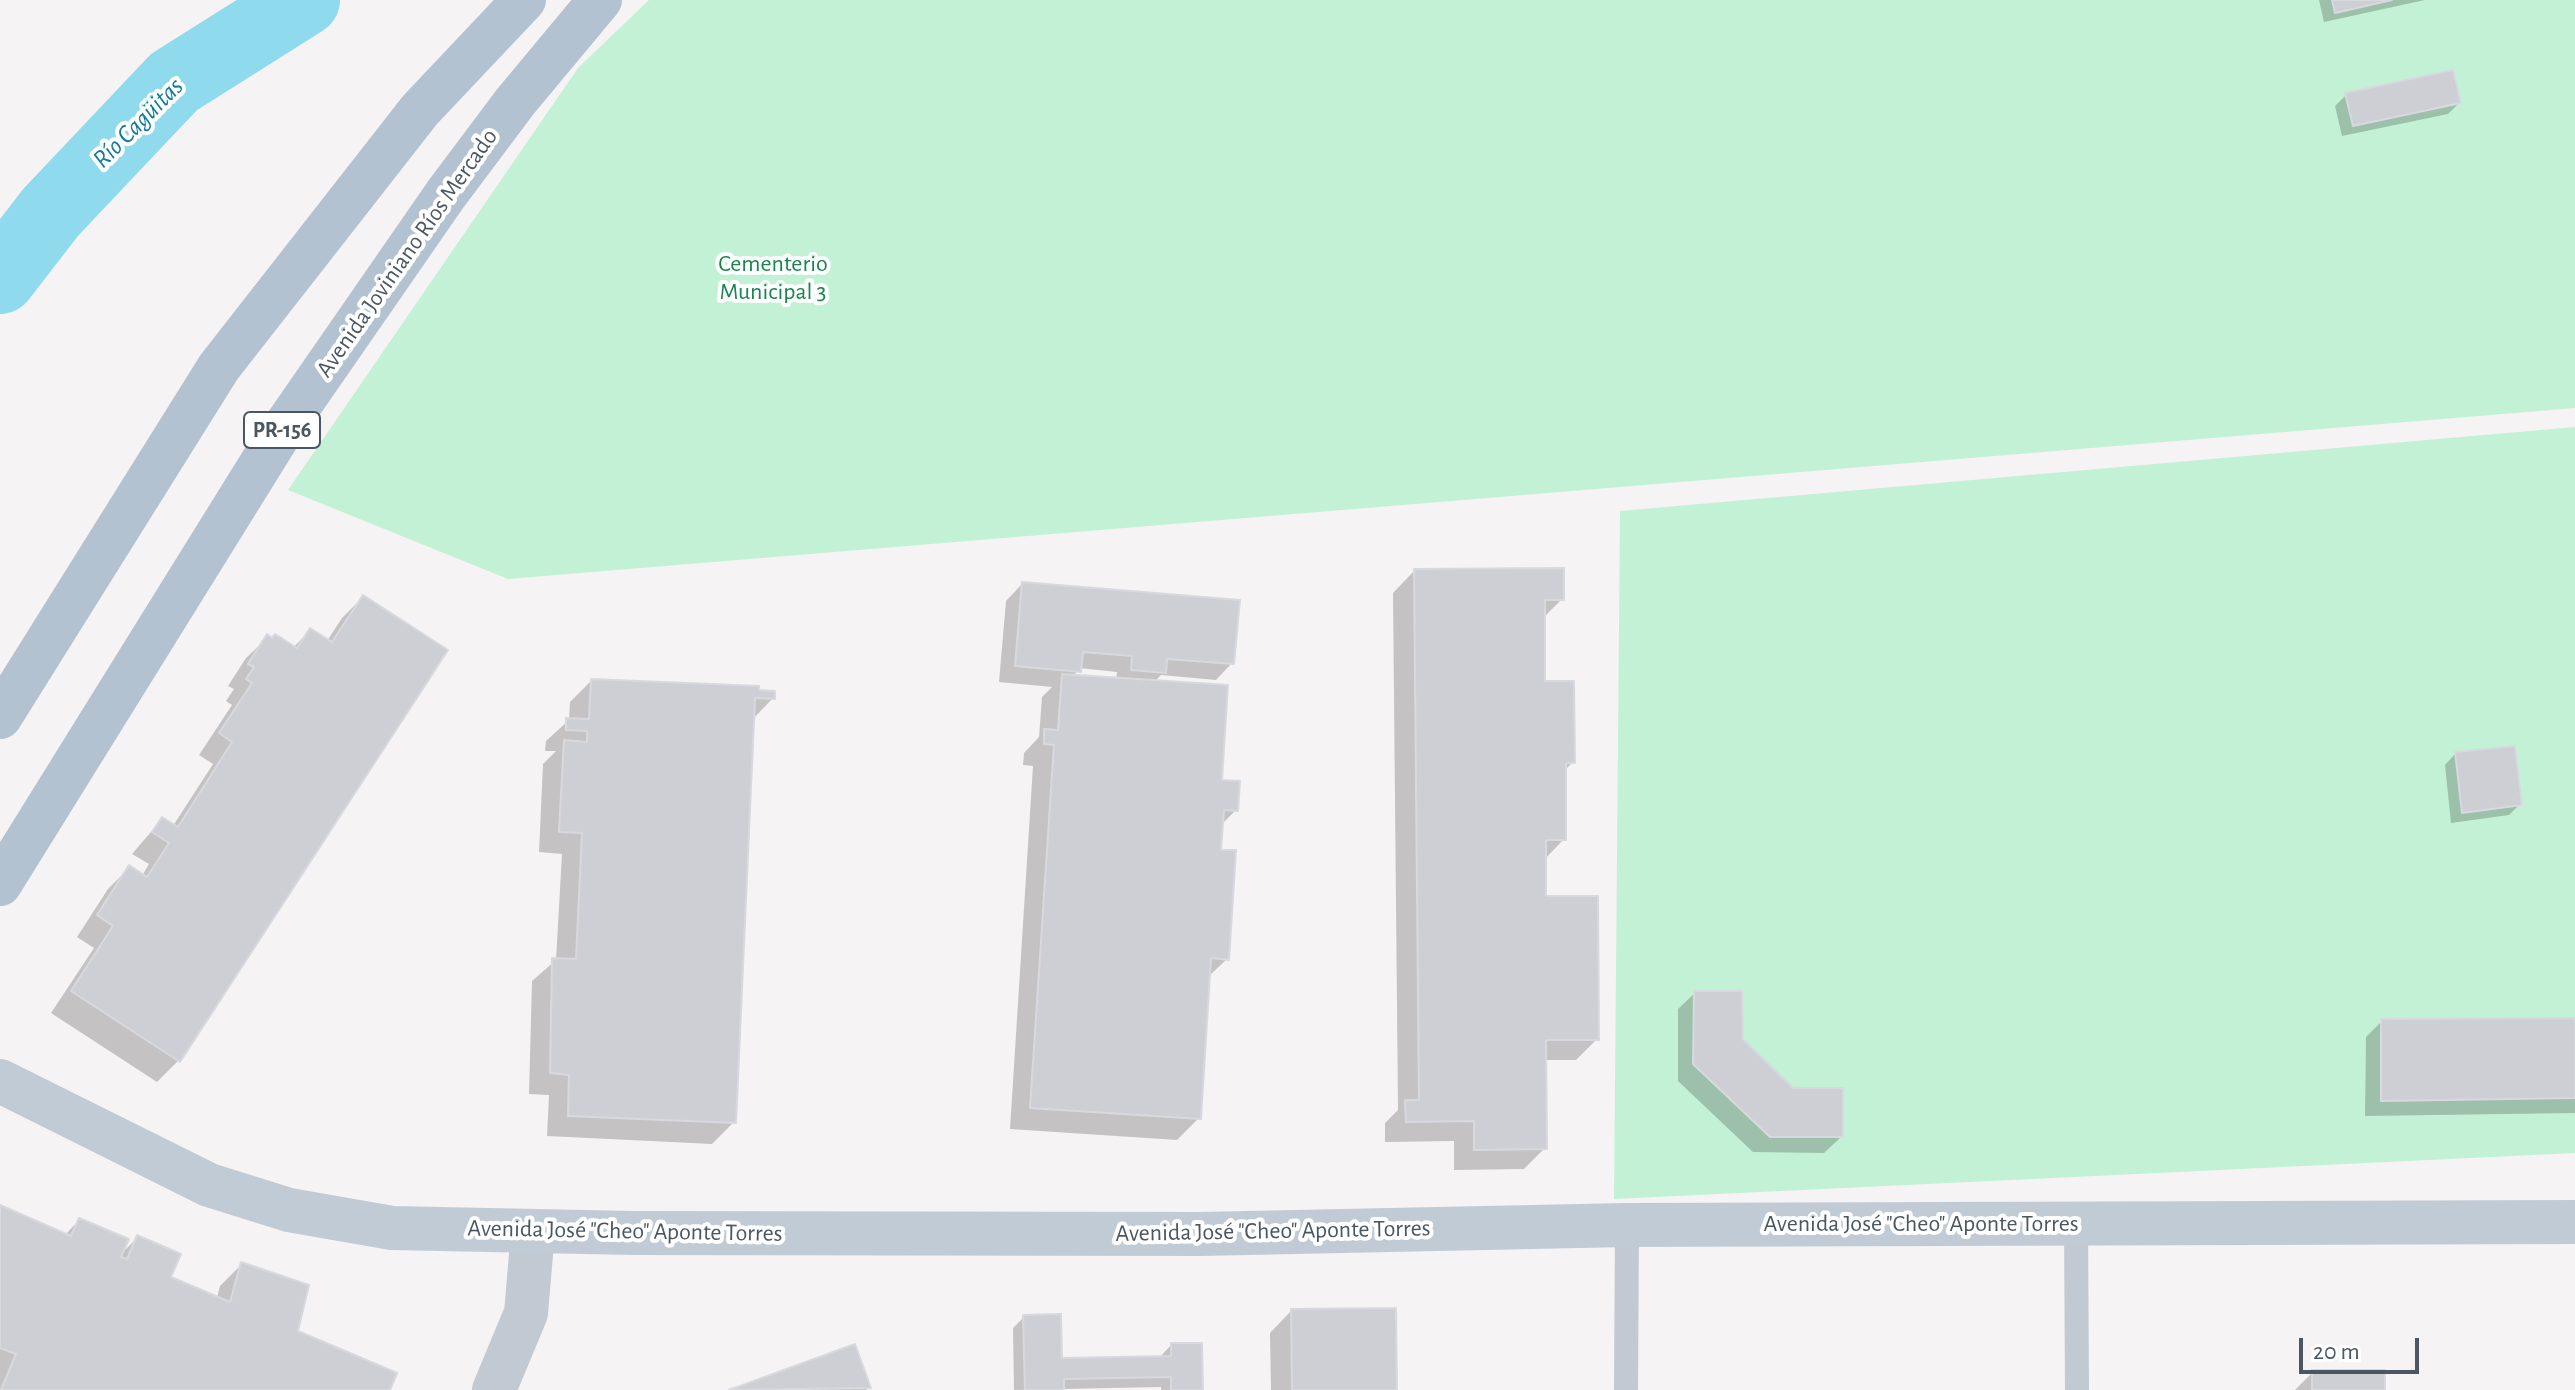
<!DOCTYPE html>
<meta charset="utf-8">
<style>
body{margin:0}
#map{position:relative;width:2575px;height:1390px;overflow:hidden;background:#f5f3f3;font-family:"Alegreya Sans",sans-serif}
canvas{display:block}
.scale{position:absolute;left:2299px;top:1338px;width:120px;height:36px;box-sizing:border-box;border:4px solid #4a5661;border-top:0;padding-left:10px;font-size:24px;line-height:28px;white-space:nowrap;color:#4a5661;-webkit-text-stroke:6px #fff;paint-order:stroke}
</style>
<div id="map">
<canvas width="2575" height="1390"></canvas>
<div class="scale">20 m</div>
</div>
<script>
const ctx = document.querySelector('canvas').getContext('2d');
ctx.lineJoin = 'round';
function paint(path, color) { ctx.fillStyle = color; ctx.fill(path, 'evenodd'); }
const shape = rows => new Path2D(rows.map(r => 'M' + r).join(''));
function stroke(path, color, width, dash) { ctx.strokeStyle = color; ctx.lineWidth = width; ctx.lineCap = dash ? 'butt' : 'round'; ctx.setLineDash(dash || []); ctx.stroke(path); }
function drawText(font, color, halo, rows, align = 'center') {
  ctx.font = font + ' "Alegreya Sans",sans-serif'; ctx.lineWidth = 8; ctx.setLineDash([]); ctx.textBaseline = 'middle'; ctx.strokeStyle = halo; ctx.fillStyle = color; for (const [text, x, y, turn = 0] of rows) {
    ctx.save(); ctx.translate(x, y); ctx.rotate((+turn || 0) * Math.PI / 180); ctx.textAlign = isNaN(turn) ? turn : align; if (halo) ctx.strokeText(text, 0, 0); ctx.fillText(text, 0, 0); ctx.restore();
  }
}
const green = shape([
 [649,0,2575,0,2575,408,508,579,288,490,578,68],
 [2575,427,2575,1153,1614,1199,1620,511]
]);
const shadow = shape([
 [2319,0,2425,0,2324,22],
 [2346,95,2459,103,2448,114,2342,136,2335,106],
 [1414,571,1562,599,1543,618,1543,683,1573,762,1564,771,1564,839,1544,860,1544,898,1597,1039,1576,1060,1544,1060,1545,1148,1524,1169,1454,1170,1454,1141,1385,1142,1385,1123,1398,1110,1393,593],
 [1022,584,1232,663,1216,680,1161,675,1154,682,1236,810,1221,825,1227,959,1207,978,1199,1118,1177,1140,1010,1129,1033,766,1023,765,1024,753,1039,737,1042,697,1052,687,999,682,1006,601],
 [1079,668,1117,672,1116,679,1074,676],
 [363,597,445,651,178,1061,157,1082,51,1013,94,948,77,937,108,889,129,868,142,876,149,864,132,854,162,819,173,826,213,764,199,755,232,705,226,701,234,689,228,686,246,658,268,637,293,648,310,630,327,641,342,618],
 [591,681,757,692,773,698,752,720,734,1122,712,1144,547,1136,549,1095,529,1094,532,981,556,960,562,854,539,852,543,764,556,751,545,751,546,741,569,720,570,702],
 [2455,754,2520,804,2509,815,2451,823,2445,765],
 [1695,993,1841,1137,1824,1153,1753,1152,1678,1081,1678,1009],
 [2575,1020,2575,1113,2365,1116,2366,1037,2382,1021],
 [0,1207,65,1235,79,1220,120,1255,137,1238,169,1278,217,1298,220,1286,241,1265,295,1332,388,1390,0,1390],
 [1291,1311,1395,1390,1271,1390,1270,1333],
 [1024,1317,1060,1360,1161,1356,1171,1345,1200,1390,1161,1390,1161,1387,1014,1390,1013,1328],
 [854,1347,869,1388,866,1390,734,1390],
 [2313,1372,2383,1390,2295,1390]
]);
const river = shape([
 [0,278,51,212,174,82,304,0]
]);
const building = shape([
 [2332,0,2392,0,2335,13,2332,0],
 [2453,70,2461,103,2353,126,2345,93,2453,70],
 [1564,568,1564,600,1545,600,1545,681,1574,681,1575,763,1566,763,1566,840,1546,840,1546,896,1598,896,1599,1040,1546,1040,1547,1149,1474,1150,1474,1121,1406,1122,1405,1100,1419,1100,1414,569,1564,568],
 [1022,582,1240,600,1234,664,1167,659,1166,673,1131,670,1132,656,1083,652,1081,672,1015,666,1022,582],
 [363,595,448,650,180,1062,71,991,113,926,97,915,129,865,147,877,169,843,152,832,162,817,178,827,232,742,219,733,252,683,246,679,254,667,248,664,267,634,272,638,275,634,297,648,310,628,332,642,363,595],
 [1062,674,1228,685,1222,780,1240,781,1238,811,1224,810,1221,850,1236,850,1229,960,1211,958,1201,1119,1030,1108,1054,745,1044,744,1044,729,1058,730,1062,674],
 [591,679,759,686,759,690,775,691,775,699,755,698,736,1123,568,1116,569,1075,550,1073,552,958,576,959,582,833,559,832,564,740,587,742,587,731,566,730,566,718,589,719,591,679],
 [2515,746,2522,805,2462,813,2455,752,2515,746],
 [1694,991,1742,991,1743,1039,1793,1088,1843,1088,1843,1137,1770,1137,1693,1064,1694,991],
 [2575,1018,2575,1098,2381,1101,2381,1019,2575,1018],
 [0,1205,71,1236,79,1218,129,1239,121,1257,127,1259,137,1235,181,1254,171,1277,230,1302,241,1262,309,1285,298,1331,397,1373,390,1390,1,1390,16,1354,0,1348,0,1205],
 [1396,1308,1397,1390,1292,1390,1291,1309,1396,1308],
 [1061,1314,1062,1358,1171,1356,1171,1343,1202,1343,1203,1390,1171,1390,1171,1377,1064,1379,1064,1390,1025,1390,1023,1315,1061,1314],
 [855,1344,871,1388,729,1390,855,1344],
 [2312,1370,2385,1370,2385,1390,2312,1390,2312,1370]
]);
const lane = shape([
 [2076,1223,2077,1390],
 [1626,1390,1627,1225]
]);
const street = shape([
 [494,1390,526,1313,533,1231]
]);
const secondary = shape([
 [0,1081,209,1185,289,1210,392,1228,633,1233,1200,1234,1627,1225,2575,1222]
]);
const primary = shape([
 [0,717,219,367,420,110,524,0],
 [0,884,277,438,446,194,515,102,600,0]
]);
const shields = [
 [282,430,76]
];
const shieldNames = [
 ["PR-156",282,430]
];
const streetNames = [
 ["Avenida Joviniano Ríos Mercado",407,253,-55],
 ["Avenida José \"Cheo\" Aponte Torres",1921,1224],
 ["Avenida José \"Cheo\" Aponte Torres",625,1231,1],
 ["Avenida José \"Cheo\" Aponte Torres",1273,1231,-1]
];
const parkNames = [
 ["Cementerio",773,264],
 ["Municipal 3",773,292]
];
const waterNames = [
 ["Río Cagüitas",138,123,-45]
];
paint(green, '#c3f1d5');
paint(shadow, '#0003');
stroke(river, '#90daee', 72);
paint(building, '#cdcfd5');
stroke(building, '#d7d9de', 2);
stroke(lane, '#c1cad2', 24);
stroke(street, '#c1cad2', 44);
stroke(secondary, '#c1cbd6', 44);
stroke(primary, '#b3c2d1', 44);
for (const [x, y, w] of shields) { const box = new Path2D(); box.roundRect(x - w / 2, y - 18, w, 36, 6); ctx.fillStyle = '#fff'; ctx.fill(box); stroke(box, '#4a5661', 2); }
drawText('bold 22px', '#4a5661', null, shieldNames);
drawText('24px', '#4a5661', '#fff', streetNames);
drawText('24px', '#17864f', '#fff', parkNames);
drawText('italic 26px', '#0c7c9b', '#fff', waterNames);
</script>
